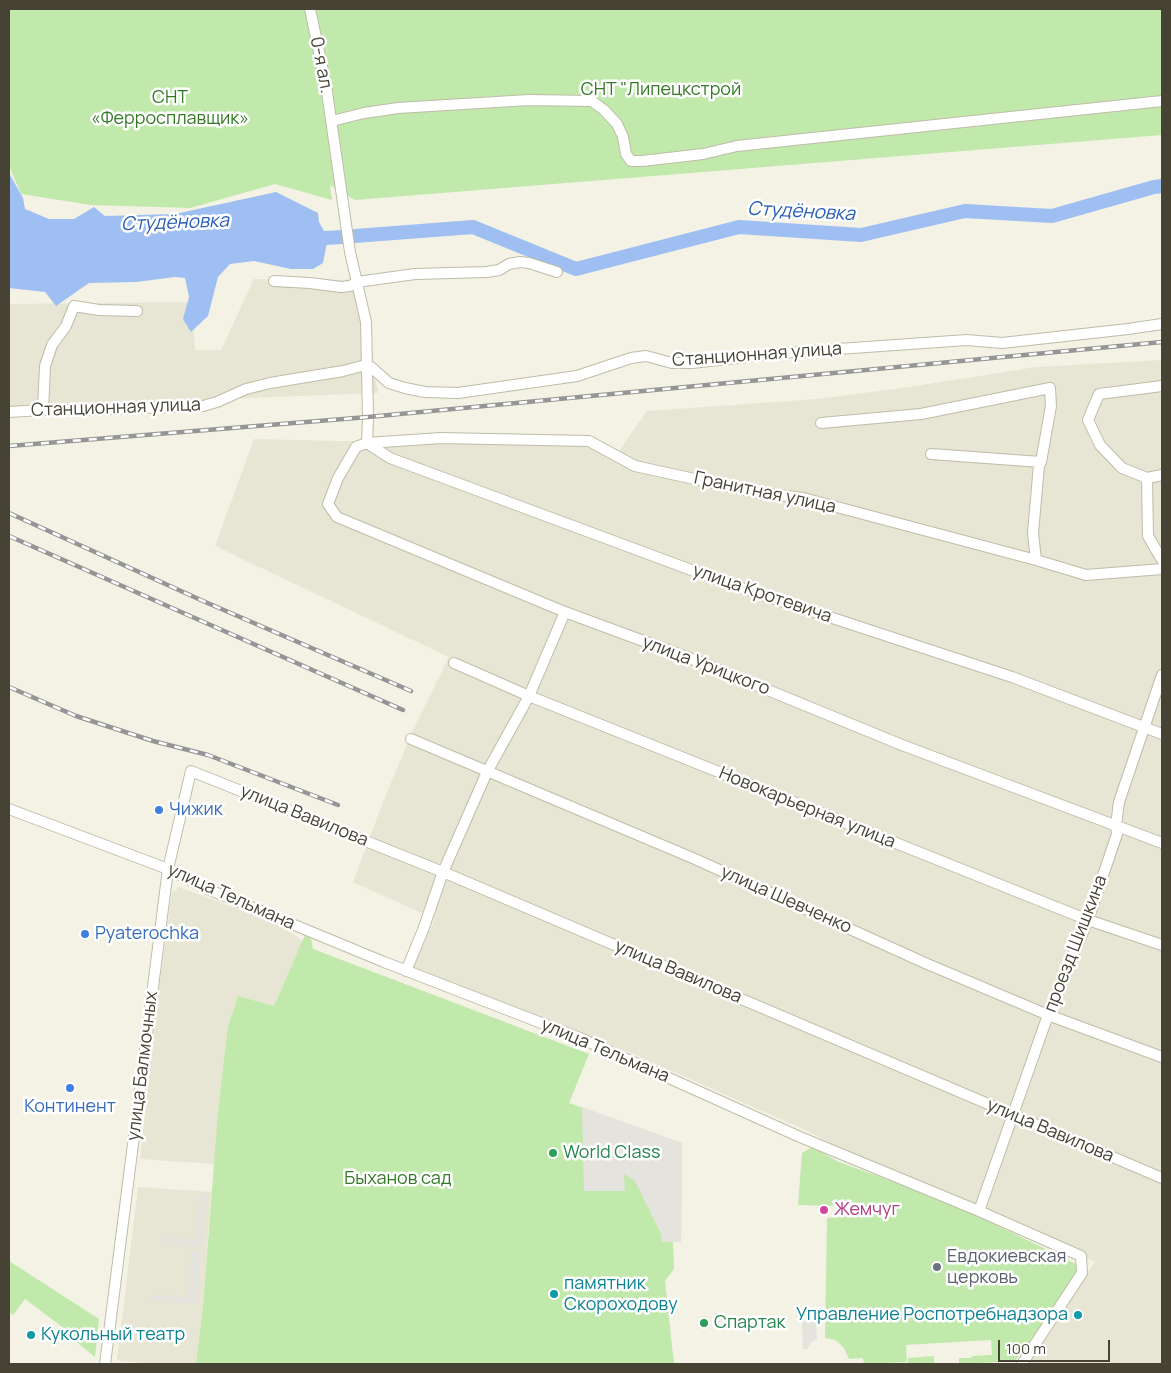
<!DOCTYPE html>
<meta charset="utf-8">
<style>
body{margin:0}
#map{position:relative;width:1171px;height:1373px;overflow:hidden;background:#f3f2e5;font-family:Manrope,sans-serif}
canvas{display:block}
.frame{position:absolute;inset:0;border:10px solid #464335;pointer-events:none}
.scale{position:absolute;left:998px;top:1340px;width:112px;height:22px;box-sizing:border-box;border:2px solid #464335;border-top:0;padding-left:6px;font-size:15px;line-height:18px;white-space:nowrap;color:#464335;-webkit-text-stroke:4px #fff;paint-order:stroke}
</style>
<div id="map">
<canvas width="1171" height="1373"></canvas>
<div class="frame"></div>
<div class="scale">100 m</div>
</div>
<script>
const ctx = document.querySelector('canvas').getContext('2d');
ctx.lineJoin = 'round';
function paint(path, color) { ctx.fillStyle = color; ctx.fill(path, 'evenodd'); }
const shape = rows => new Path2D(rows.map(r => 'M' + r).join(''));
function stroke(path, color, width, dash) { ctx.strokeStyle = color; ctx.lineWidth = width; ctx.lineCap = dash ? 'butt' : 'round'; ctx.setLineDash(dash || []); ctx.stroke(path); }
function drawText(font, color, halo, rows, align = 'center') {
  ctx.font = font + ' Manrope,sans-serif'; ctx.lineWidth = 5; ctx.setLineDash([]); ctx.textBaseline = 'middle'; ctx.strokeStyle = halo; ctx.fillStyle = color; for (const [text, x, y, turn = 0] of rows) {
    ctx.save(); ctx.translate(x, y); ctx.rotate((+turn || 0) * Math.PI / 180); ctx.textAlign = isNaN(turn) ? turn : align; if (halo) ctx.strokeText(text, 0, 0); ctx.fillText(text, 0, 0); ctx.restore();
  }
}
const residential = shape([
 [254,279,356,280,378,393,221,399,9,411,9,304,192,302,195,350,221,350],
 [1162,360,1162,1364,1024,1364,1095,1262,1032,1231,856,1156,803,1129,631,1053,413,968,435,919,353,882,382,805,412,732,449,657,215,546,254,439,339,441,581,442,615,457,647,411,818,399,916,386,1036,367],
 [179,887,280,925,303,941,274,1006,238,996,228,1026,214,1164,140,1159,157,1002,172,893],
 [138,1187,211,1192,203,1306,196,1364,150,1364,117,1360]
]);
const green = shape([
 [9,9,1162,9,1162,135,355,200,330,185,332,200,275,184,190,208,91,205,21,194,9,166],
 [305,935,311,938,313,949,589,1054,569,1103,682,1143,681,1242,673,1242,674,1269,665,1281,674,1364,196,1364,203,1306,218,1112,228,1026,238,996,274,1006],
 [812,1147,839,1162,947,1201,1076,1264,1081,1273,1015,1361,959,1364,959,1358,971,1358,972,1356,992,1355,991,1340,906,1345,907,1362,864,1364,863,1358,849,1359,844,1348,840,1344,835,1340,825,1338,827,1218,840,1217,840,1206,798,1205,802,1153],
 [9,1261,99,1319,95,1357,67,1334,61,1326,25,1299,13,1315,11,1313,9,1316],
 [934,1356,934,1363,908,1364,908,1358]
]);
const parking = shape([
 [582,1107,682,1143,681,1242,662,1242,661,1234,635,1181,624,1174,625,1191,584,1191],
 [200,1195,206,1196,201,1247,162,1243,162,1237,195,1240],
 [191,1251,201,1252,196,1304,150,1300,151,1294,188,1297],
 [816,1320,817,1339,811,1343,807,1349,803,1349,802,1321]
]);
const water = shape([
 [9,173,23,198,25,209,49,219,74,219,94,207,105,216,175,214,276,192,318,213,319,222,328,238,323,263,313,269,291,269,254,261,230,264,218,277,208,316,191,332,183,319,189,297,185,278,175,277,136,282,89,283,56,306,45,292,9,288]
]);
const river = shape([
 [355,236,473,227,576,269,739,227,861,235,965,211,1052,216,1154,187,1162,186],
 [309,239,342,237]
]);
const minor = shape([
 [310,9,326,85,350,252,366,322,368,417,367,443],
 [332,121,364,113,398,108,529,100,592,101,604,110,617,124,623,137,626,154,631,161,642,161,703,154,737,146,1162,101],
 [274,281,310,283,341,287,350,286,357,282,415,274,487,272,499,270,509,264,520,262,529,263,557,272],
 [1162,386,1099,394,1088,420,1100,445,1122,468,1147,478,1148,536,1162,560],
 [43,410,45,366,52,345,66,326,74,306,99,310,137,311],
 [9,412,43,410,80,410,203,406,217,402,246,389,270,383,343,371,362,366,371,367,389,383,405,388,425,392,458,393,577,376,631,358,646,356,672,363,692,363,781,353,967,340,1002,343,1128,329,1162,324],
 [821,423,921,414,1050,388,1051,406,1041,462,1039,465,1033,533,1036,560],
 [367,443,390,458,729,584,1012,677,1162,734],
 [931,454,1041,462],
 [1147,478,1162,475],
 [1162,569,1086,575,1036,560,803,498,754,492,635,466,589,441,441,438,367,443,356,447,338,478,328,504,337,517,565,612,692,659,902,745,1162,843],
 [454,663,529,696,1088,920,1162,945],
 [411,739,695,859,925,963,1048,1015,1162,1057],
 [9,809,168,869,205,888,384,962,580,1038,800,1137,979,1211,1081,1256,1082,1273,1022,1364],
 [406,971,423,930,443,872,487,772,529,696,565,612],
 [979,1211,1048,1015,1088,920,1117,834,1116,825,1119,802,1162,675],
 [105,1364,168,869,191,771,443,872,1162,1178]
]);
const rail = shape([
 [9,446,368,417,1162,342],
 [9,513,203,601,411,691],
 [9,536,403,710],
 [9,687,76,716,153,741,208,755,338,805]
]);
const markers = [
 [159,810,5,"#3f7fe0"],
 [85,934,5,"#3f7fe0"],
 [70,1088,5,"#3f7fe0"],
 [553,1153,5,"#2e9e5b"],
 [824,1210,5,"#d1479c"],
 [937,1267,5,"#6b7280"],
 [554,1294,5,"#0f9aa8"],
 [1078,1315,5,"#0f9aa8"],
 [704,1323,5,"#2e9e5b"],
 [31,1335,5,"#0f9aa8"]
];
const streetNames = [
 ["0-я ал.",321,65,79],
 ["Станционная улица",757,355,-4],
 ["Станционная улица",116,408,-2],
 ["Гранитная улица",765,493,12],
 ["улица Кротевича",762,594,19],
 ["улица Урицкого",706,666,21],
 ["Новокарьерная улица",807,808,22],
 ["улица Вавилова",304,816,22],
 ["улица Тельмана",231,897,24],
 ["улица Шевченко",786,900,24],
 ["проезд Шишкина",1076,944,-69],
 ["улица Вавилова",678,972,23],
 ["улица Тельмана",605,1051,23],
 ["улица Балмочных",143,1066,-83],
 ["улица Вавилова",1050,1131,23]
];
const parkNames = [
 ["СНТ \"Липецкстрой",661,90],
 ["СНТ",170,98],
 ["«Ферросплавщик»",170,119],
 ["Быханов сад",398,1179]
];
const shopNames = [
 ["Чижик",169,810],
 ["Pyaterochka",95,934],
 ["Континент",70,1107,"center"]
];
const leisureNames = [
 ["World Class",563,1153],
 ["Спартак",714,1323]
];
const hotelNames = [
 ["Жемчуг",834,1210]
];
const worshipNames = [
 ["Евдокиевская",947,1257],
 ["церковь",947,1278]
];
const cultureNames = [
 ["памятник",564,1284],
 ["Скороходову",564,1305],
 ["Управление Роспотребнадзора",1068,1315,"right"],
 ["Кукольный театр",41,1335]
];
const waterNames = [
 ["Студёновка",801,212,3],
 ["Студёновка",175,223,-2]
];
paint(residential, '#e7e5d3');
paint(green, '#c1e9ac');
paint(parking, '#e4e3de');
paint(water, '#9fbff3');
stroke(river, '#9fbff3', 14);
stroke(minor, '#bfbca8', 12);
stroke(minor, '#fff', 10);
stroke(rail, '#959595', 4.5);
stroke(rail, '#fff', 2.5, [8]);
for (const [x, y, r, color] of markers) { const dot = new Path2D(); dot.arc(x, y, r, 0, 2 * Math.PI); ctx.fillStyle = color; ctx.fill(dot); stroke(dot, '#fff', 2); }
drawText('18px', '#464335', '#fff', streetNames);
drawText('18px', '#347a26', '#fff', parkNames);
drawText('18px', '#366cbe', '#fff', shopNames, 'left');
drawText('18px', '#27864d', '#fff', leisureNames, 'left');
drawText('18px', '#b23c85', '#fff', hotelNames, 'left');
drawText('18px', '#5b616d', '#fff', worshipNames, 'left');
drawText('18px', '#0d838f', '#fff', cultureNames, 'left');
drawText('italic 19px', '#2a5eb6', '#fff', waterNames);
</script>
